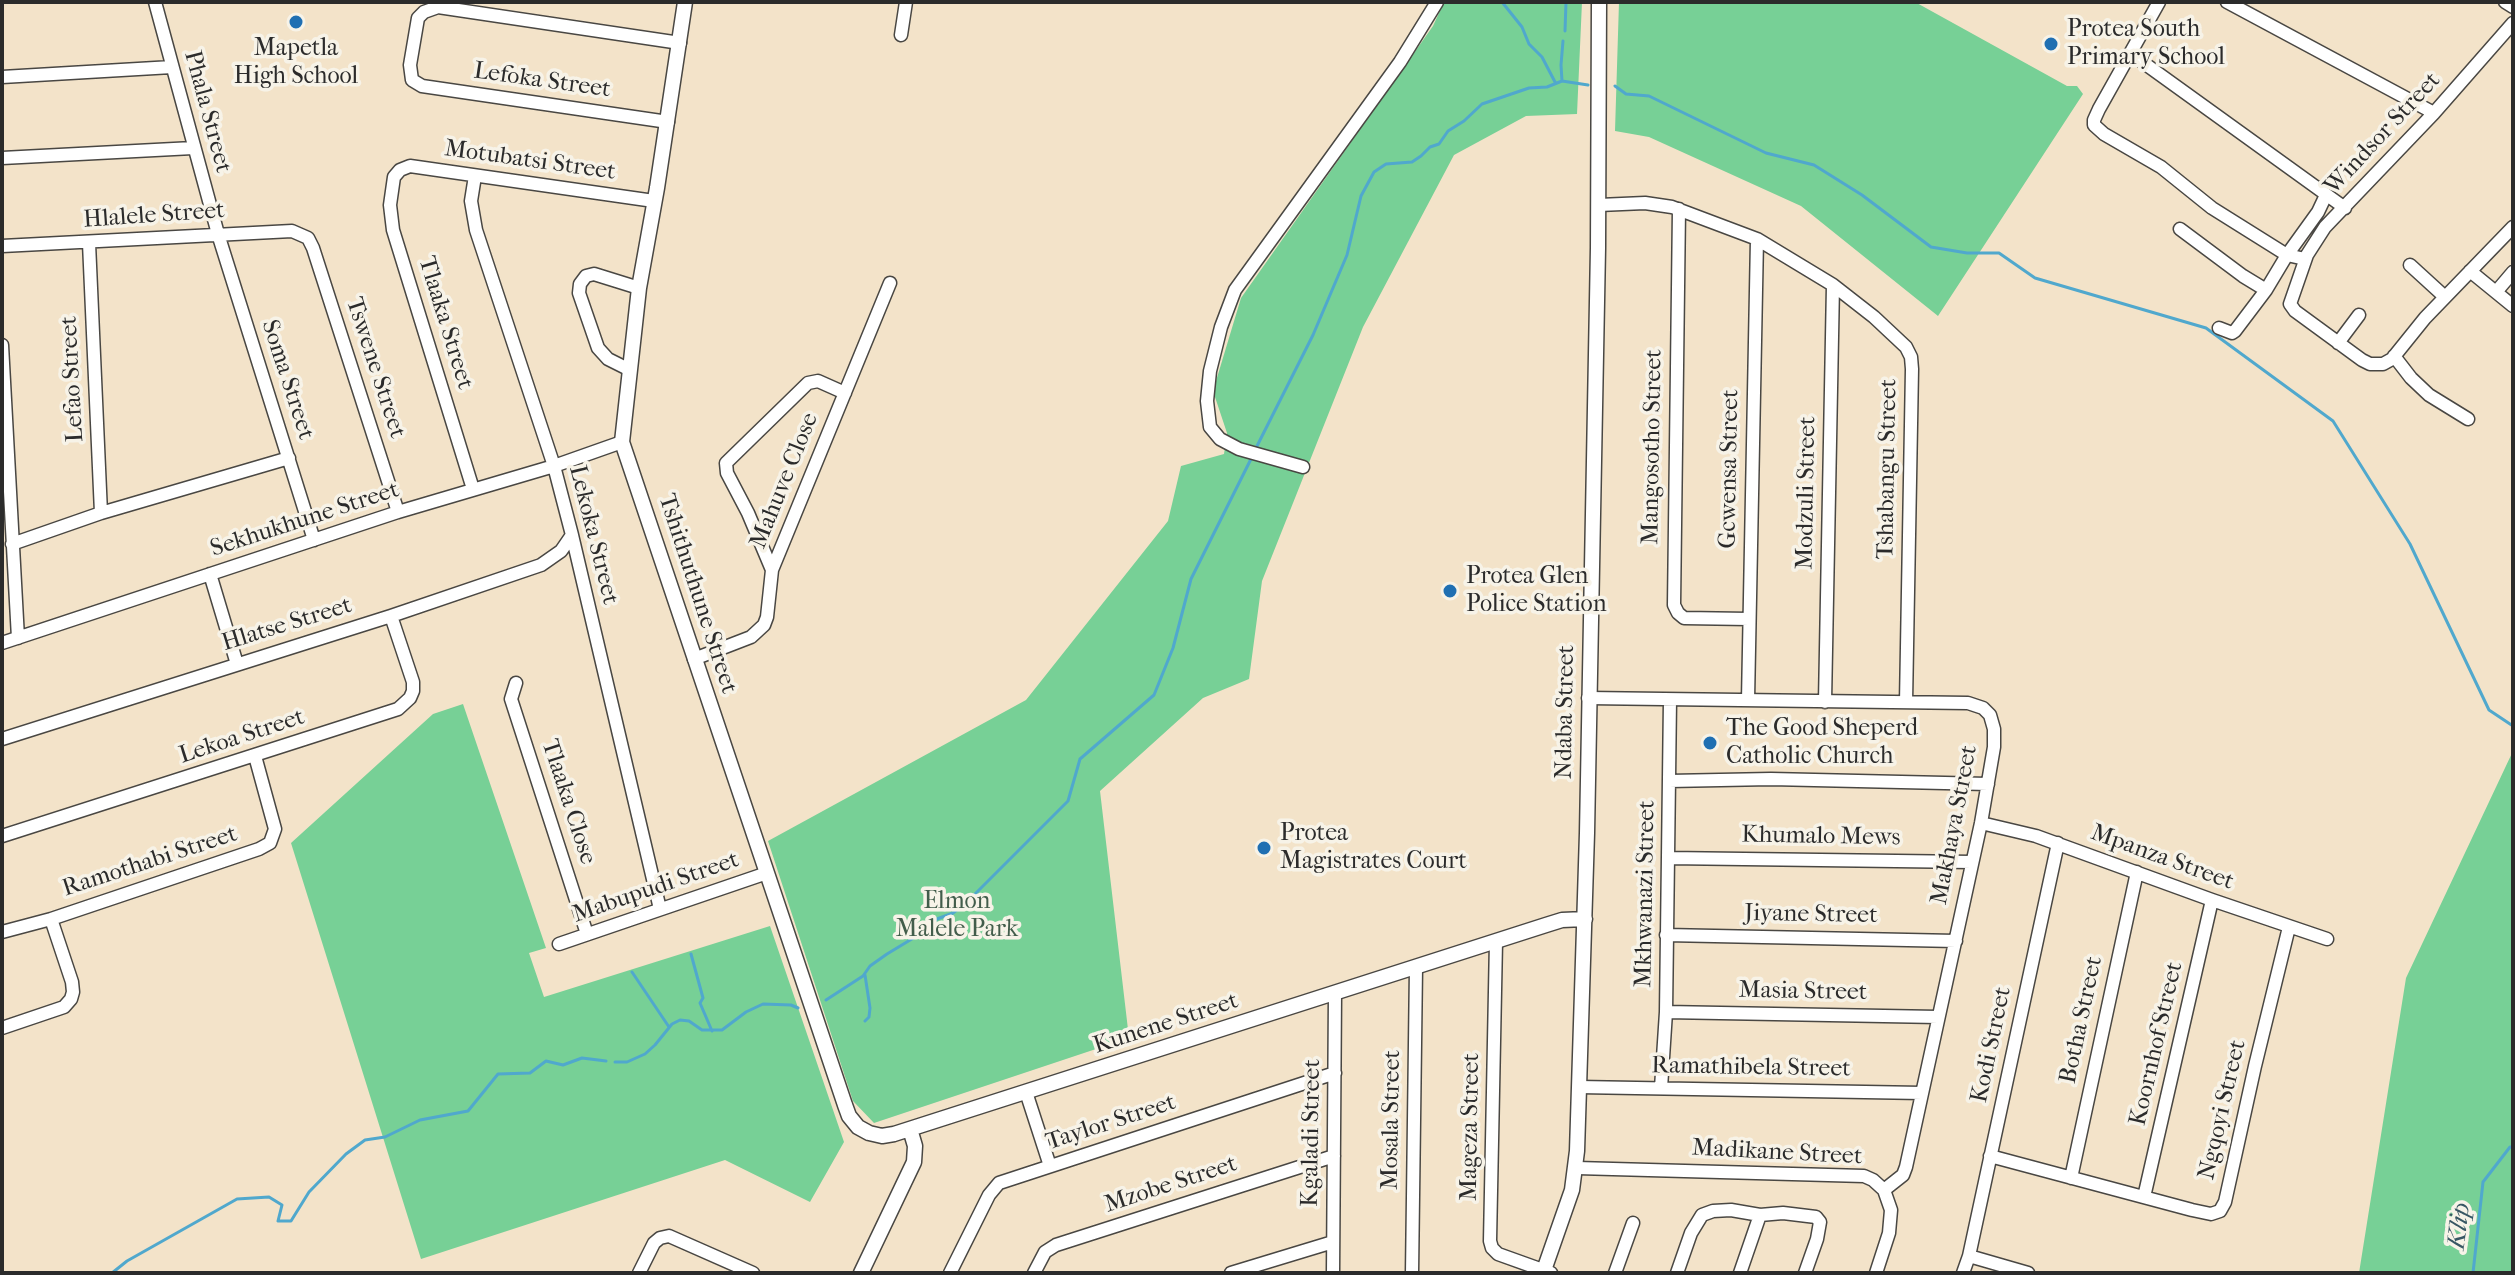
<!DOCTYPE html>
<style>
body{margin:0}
#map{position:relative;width:2515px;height:1275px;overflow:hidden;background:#f3e3c9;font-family:"IM FELL French Canon",serif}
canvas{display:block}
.frame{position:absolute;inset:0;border:4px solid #2b2b2b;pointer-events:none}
</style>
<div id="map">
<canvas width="2515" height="1275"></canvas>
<div class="frame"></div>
</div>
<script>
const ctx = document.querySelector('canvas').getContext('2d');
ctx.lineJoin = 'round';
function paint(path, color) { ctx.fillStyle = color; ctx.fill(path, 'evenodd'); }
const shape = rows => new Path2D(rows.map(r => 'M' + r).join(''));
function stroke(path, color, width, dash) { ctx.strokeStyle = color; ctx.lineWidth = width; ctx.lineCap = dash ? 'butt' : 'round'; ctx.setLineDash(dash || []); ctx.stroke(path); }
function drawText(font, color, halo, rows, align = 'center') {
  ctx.font = font + ' "IM FELL French Canon",serif'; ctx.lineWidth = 7; ctx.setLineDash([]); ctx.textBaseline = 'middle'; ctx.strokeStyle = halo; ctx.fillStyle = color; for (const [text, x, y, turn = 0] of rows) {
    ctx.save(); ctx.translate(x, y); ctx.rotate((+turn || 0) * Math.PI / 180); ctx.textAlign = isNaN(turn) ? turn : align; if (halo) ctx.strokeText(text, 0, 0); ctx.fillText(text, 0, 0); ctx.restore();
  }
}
const green = shape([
 [1444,2,1582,2,1577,114,1526,116,1454,155,1363,327,1262,581,1249,679,1203,698,1100,791,1129,1038,874,1123,853,1101,768,841,1026,700,1168,521,1181,466,1224,454,1227,433,1213,391,1241,298,1433,26],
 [1619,2,1915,2,2067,86,2077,86,2083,94,1938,316,1801,206,1649,137,1615,131],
 [463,704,546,948,529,953,544,997,770,926,844,1142,810,1202,725,1160,421,1259,291,843,433,714],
 [2513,751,2513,1273,2359,1273,2406,978]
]);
const stream = shape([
 [1502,2,1522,27,1529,44,1542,57,1555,82],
 [1565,31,1566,2],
 [1562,81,1561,65,1563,41],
 [1615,86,1626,94,1649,96,1766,153,1814,165,1862,195,1931,247,1967,253,1999,253,2035,278,2206,328,2333,421,2410,544,2489,710,2513,726],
 [1255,450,1313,335,1347,255,1361,196,1374,172,1386,164,1412,162,1421,156,1430,147,1439,144,1448,131,1464,121,1482,104,1529,88,1547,87,1562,81,1588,85],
 [691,954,703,998,700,1003,712,1031],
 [632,972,669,1027],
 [826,1000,863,976,870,966,887,954,925,931,937,919,953,913,969,900,1068,801,1080,759,1154,695,1173,648,1191,579,1252,457],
 [865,1021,869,1017,870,1008,865,975],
 [615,1062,627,1062,645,1054,655,1045,672,1024,680,1020,689,1021,702,1030,722,1030,746,1012,763,1004,791,1005,798,1008],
 [112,1273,127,1261,237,1199,269,1197,282,1205,278,1221,291,1221,309,1192,346,1154,365,1140,385,1137,420,1120,468,1111,498,1074,530,1073,546,1061,563,1065,582,1058,606,1061],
 [2473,1273,2483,1182,2510,1147,2513,1147]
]);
const minor = shape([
 [155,2,218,234,314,540],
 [2159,2,2099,109,2094,120,2094,125,2104,134,2161,167,2212,208,2287,255,2305,259],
 [2227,2,2434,113],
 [2505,2,2513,7],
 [2513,23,2434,113,2325,227,2307,255,2290,304,2295,311,2362,360,2370,364,2383,364,2392,359,2425,318,2513,227],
 [901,35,906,2],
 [2130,53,2345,208],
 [2,77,172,67],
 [668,122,422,86,412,80,410,65,418,18,424,12,438,7,680,43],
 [2,158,193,148],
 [475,176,471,201,476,230,554,466,572,535,660,909],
 [1599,205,1645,203,1672,207,1757,239,1833,285,1874,317,1906,347,1911,357,1912,369,1906,702],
 [1679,209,1674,605,1678,613,1684,618,1749,619],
 [2180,229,2243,276,2266,290,2287,255,2318,212,2326,195],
 [89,243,101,513],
 [2,246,292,231,308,238,313,248,398,512],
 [2410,265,2445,297],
 [2470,271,2513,306],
 [2496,292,2513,272],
 [2219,328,2232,333,2235,331,2266,290],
 [2338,343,2359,315],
 [2,345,18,638],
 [2394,356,2411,378,2429,395,2468,419],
 [630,370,608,359,598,348,579,293,580,284,586,276,594,274,639,288],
 [1303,467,1239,449,1220,439,1210,427,1207,401,1210,371,1221,327,1235,290,1400,62,1437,2],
 [473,489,393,230,390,205,394,177,400,170,410,166,654,201],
 [12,544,101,513,289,458],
 [772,570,748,513,727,473,726,463,808,383,818,381,845,393],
 [210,574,237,664],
 [2,643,398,512,554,466,622,442],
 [694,659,751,637,764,625,767,617,772,570,890,283],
 [516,683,511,699,587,934],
 [1588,698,1968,703,1983,708,1990,715,1994,729,1994,747,1981,823,1906,1167,1903,1175,1884,1190],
 [1748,700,1757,239],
 [1825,702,1833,285],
 [2,739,391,616,541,565,561,551,572,535],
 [1669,781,1771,779,1988,784],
 [1981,823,2036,836,2212,900,2327,939],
 [2,836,398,709,410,698,413,691,413,682,391,616],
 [1668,858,1972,862],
 [2,932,51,919,259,849,270,843,275,829,255,756],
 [1666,935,1956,941],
 [1496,941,1490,1241,1492,1248,1498,1254,1551,1273],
 [559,944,767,873],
 [1666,1012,1938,1017],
 [2,1028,64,1007,71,999,73,992,72,982,51,919],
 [1579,1087,1922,1093],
 [1661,1088,1666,1012,1670,700],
 [1026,1092,1050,1166],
 [1990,1156,2192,1210,2211,1214,2220,1211,2225,1202,2255,1066,2289,927],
 [1577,1168,1864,1176,1873,1180,1884,1190,1891,1210,1889,1233,1876,1273],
 [2071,1178,2137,872],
 [2144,1197,2212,900],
 [1969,1256,2028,1273],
 [639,1273,654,1243,660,1238,669,1236,753,1273],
 [950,1273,989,1195,999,1183,1335,1073],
 [1034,1273,1045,1252,1056,1245,1334,1156],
 [1231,1273,1333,1242],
 [1333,1273,1335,993],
 [1412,1273,1416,967],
 [1615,1273,1633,1223],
 [1677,1273,1691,1233,1702,1215,1713,1211,1731,1210,1760,1215],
 [1740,1273,1760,1215,1783,1213,1816,1217,1820,1222,1817,1239,1805,1273],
 [1963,1273,1969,1256,2058,843]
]);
const tertiary = shape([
 [685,2,657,188,639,288,622,442,845,1105,849,1116,858,1127,869,1133,882,1136,894,1134,1546,925,1562,920,1585,919],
 [861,1273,914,1162,915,1146,910,1129],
 [1543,1273,1572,1190,1577,1151,1587,833,1598,248,1599,2]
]);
const markers = [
 [296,22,8,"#1f6fb2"],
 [2051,44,8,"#1f6fb2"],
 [1450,591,8,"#1f6fb2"],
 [1710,743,8,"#1f6fb2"],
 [1264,848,8,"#1f6fb2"]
];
const poiNames = [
 ["Protea South",2067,30],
 ["Primary School",2067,58],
 ["Mapetla",296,49,"center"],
 ["High School",296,77,"center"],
 ["Protea Glen",1466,577],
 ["Police Station",1466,605],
 ["The Good Sheperd",1726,729],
 ["Catholic Church",1726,757],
 ["Protea",1280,834],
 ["Magistrates Court",1280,862]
];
const streetNames = [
 ["Lefoka Street",542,81,8],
 ["Phala Street",207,112,75],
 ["Windsor Street",2383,134,-47],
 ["Motubatsi Street",530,161,8],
 ["Hlalele Street",154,216,-4],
 ["Tlaaka Street",445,323,73],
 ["Tswene Street",375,368,72],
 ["Lefao Street",73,379,-93],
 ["Soma Street",287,380,72],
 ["Mangosotho Street",1653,447,-89],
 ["Gcwensa Street",1730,469,-89],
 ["Tshabangu Street",1888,469,-89],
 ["Mahuve Close",785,481,-68],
 ["Modzuli Street",1807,493,-89],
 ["Sekhukhune Street",305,520,-18],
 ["Lekoka Street",593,535,76],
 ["Tshithuthune Street",697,594,72],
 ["Hlatse Street",287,625,-17],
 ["Ndaba Street",1566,712,-89],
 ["Lekoa Street",242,737,-18],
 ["Tlaaka Close",568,802,72],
 ["Makhaya Street",1955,825,-79],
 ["Khumalo Mews",1821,837,1],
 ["Mpanza Street",2162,858,20],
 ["Ramothabi Street",150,862,-18],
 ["Mabupudi Street",656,888,-19],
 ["Mkhwanazi Street",1646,894,-89],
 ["Jiyane Street",1811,915,1],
 ["Masia Street",1803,992,1],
 ["Botha Street",2082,1020,-78],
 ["Kunene Street",1166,1024,-18],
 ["Koornhof Street",2157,1044,-77],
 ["Kodi Street",1992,1045,-78],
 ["Ramathibela Street",1751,1068,1],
 ["Ngqoyi Street",2223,1110,-77],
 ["Mosala Street",1392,1120,-89],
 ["Taylor Street",1111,1123,-18],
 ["Mageza Street",1471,1127,-89],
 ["Kgaladi Street",1312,1133,-89],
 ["Madikane Street",1777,1153,3],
 ["Mzobe Street",1171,1185,-18]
];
const parkNames = [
 ["Elmon",957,902],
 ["Malele Park",957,930]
];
const waterNames = [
 ["Klip",2460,1226,-83]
];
paint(green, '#77d096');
stroke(stream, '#50a8cd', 3);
stroke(minor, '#494743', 15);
stroke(tertiary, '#494743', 17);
stroke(minor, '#fff', 12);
stroke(tertiary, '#fff', 14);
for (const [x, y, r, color] of markers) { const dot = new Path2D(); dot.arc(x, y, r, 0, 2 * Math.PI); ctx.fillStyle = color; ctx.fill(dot); stroke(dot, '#f7f3e8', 3); }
drawText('24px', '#2b2b2b', '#f7f3e8', poiNames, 'left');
drawText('24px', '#2b2b2b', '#f7f3e8', streetNames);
drawText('24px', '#425d4b', '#f7f3e8', parkNames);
drawText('italic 26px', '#385764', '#f7f3e8', waterNames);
</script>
